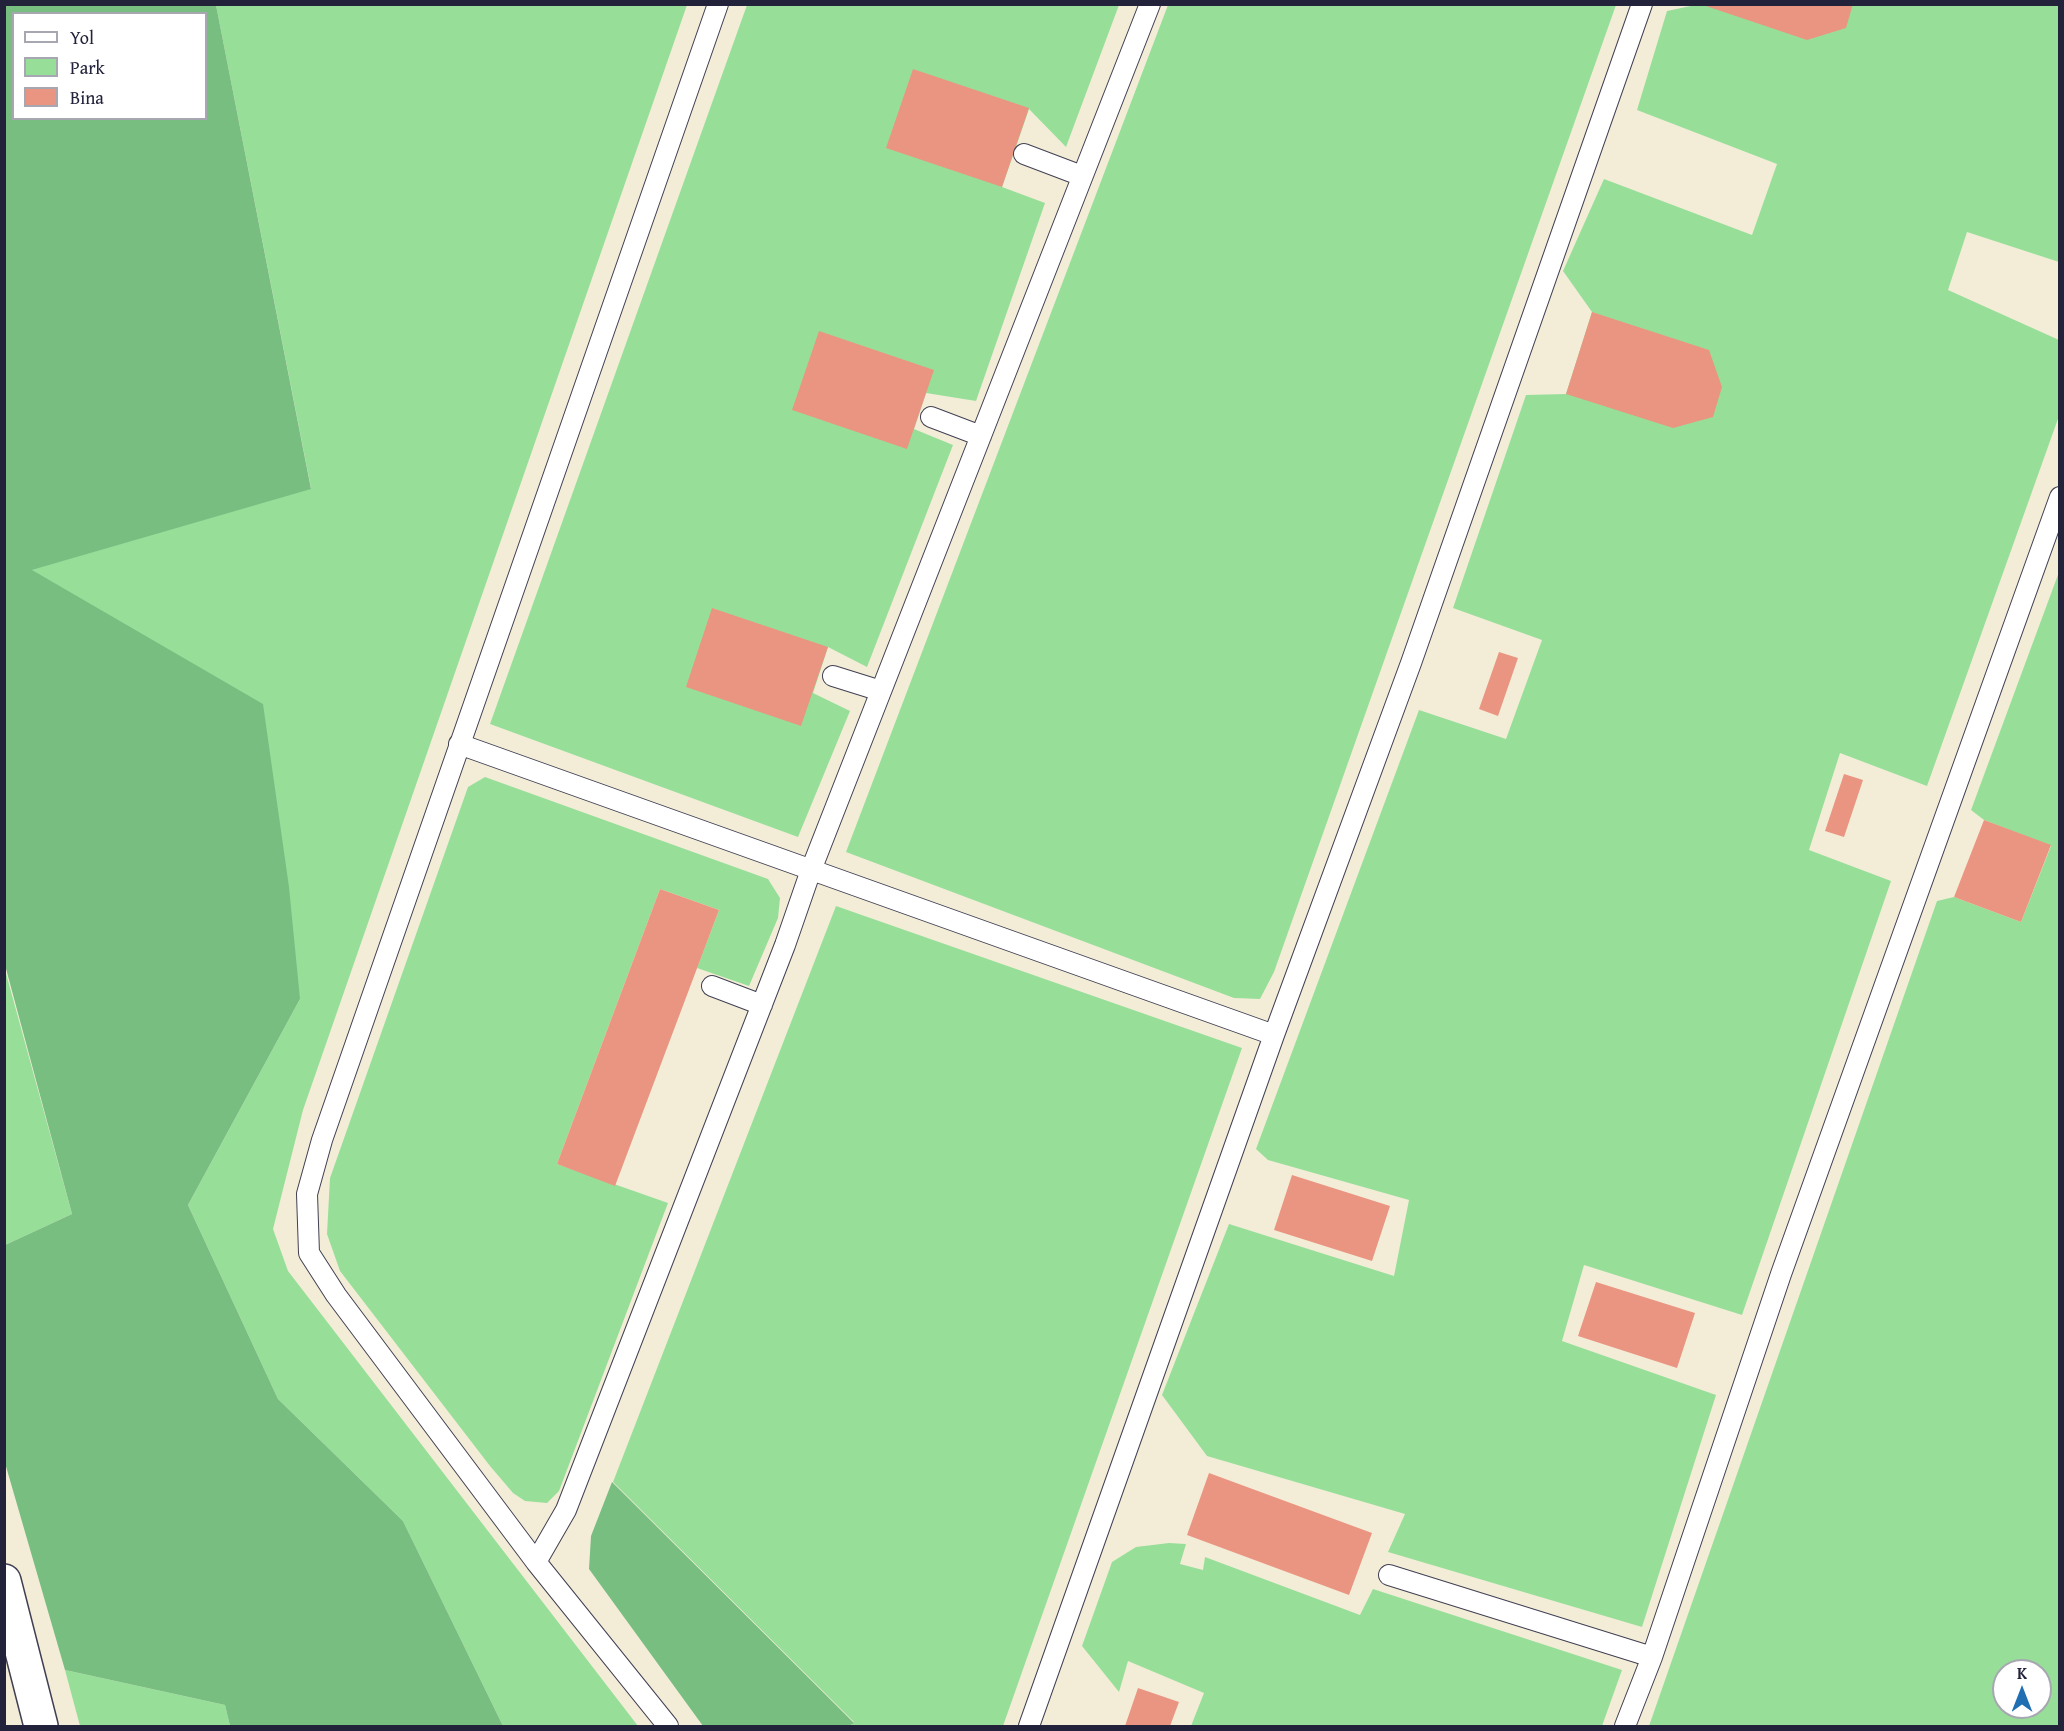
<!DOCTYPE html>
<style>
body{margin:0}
#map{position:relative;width:2064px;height:1731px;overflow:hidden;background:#f3edd8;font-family:"Gentium Book Plus",serif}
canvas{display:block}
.frame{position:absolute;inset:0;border:6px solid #22223b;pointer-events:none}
.legend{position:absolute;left:12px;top:12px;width:195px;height:108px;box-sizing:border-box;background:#fff;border:2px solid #a7a7b1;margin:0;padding:8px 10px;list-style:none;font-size:18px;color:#22223b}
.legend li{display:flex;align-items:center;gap:12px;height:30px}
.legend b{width:30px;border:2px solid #a7a7b1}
.north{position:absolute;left:1992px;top:1659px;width:60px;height:60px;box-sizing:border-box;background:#fff;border:2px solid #a7a7b1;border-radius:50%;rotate:0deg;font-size:16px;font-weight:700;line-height:24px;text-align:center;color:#22223b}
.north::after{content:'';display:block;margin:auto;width:21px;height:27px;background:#1f6fb2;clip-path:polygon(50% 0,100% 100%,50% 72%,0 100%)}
</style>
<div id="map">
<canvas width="2064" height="1731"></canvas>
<div class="frame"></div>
<ul class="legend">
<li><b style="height:8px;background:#fff"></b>Yol</li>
<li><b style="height:16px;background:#97df99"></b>Park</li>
<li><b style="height:16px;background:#ea9581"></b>Bina</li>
</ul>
<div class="north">K</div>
</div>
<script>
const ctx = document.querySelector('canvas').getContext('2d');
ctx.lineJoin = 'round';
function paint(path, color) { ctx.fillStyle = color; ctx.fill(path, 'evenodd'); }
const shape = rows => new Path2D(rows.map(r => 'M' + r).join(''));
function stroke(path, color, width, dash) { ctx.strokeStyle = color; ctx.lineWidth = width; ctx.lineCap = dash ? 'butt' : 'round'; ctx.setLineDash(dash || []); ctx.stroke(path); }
const green = shape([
 [1700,4,2059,5,2059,262,1967,232,1948,290,2059,340,2059,416,1927,786,1840,753,1809,850,1891,881,1742,1315,1584,1265,1562,1341,1716,1395,1642,1627,1388,1552,1405,1514,1207,1456,1162,1395,1229,1224,1394,1276,1409,1200,1268,1160,1256,1149,1419,710,1506,739,1542,640,1453,608,1526,395,1566,394,1592,312,1563,271,1604,179,1752,235,1777,164,1637,110,1667,11],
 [216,5,687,5,303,1110,273,1229,288,1271,638,1726,503,1726,403,1521,278,1399,188,1205,300,999,31,570,311,488],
 [747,5,1119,5,1066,147,1029,109,1002,187,1045,203,976,401,926,393,914,429,953,445,867,667,828,647,813,693,850,711,798,837,490,724],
 [1168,5,1616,5,1274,972,1260,999,1234,998,846,852],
 [2059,572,2059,1726,1649,1726,1937,901,1954,897,2021,922,2051,846,1984,820,1971,810],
 [2004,1671,2040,1671,2040,1707,2004,1707],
 [485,777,768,879,780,898,778,918,749,986,697,968,719,910,660,889,557,1164,668,1203,559,1491,547,1503,525,1501,513,1493,490,1466,340,1271,327,1234,330,1178,468,787],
 [836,906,1242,1048,1003,1726,848,1726,854,1722,613,1482],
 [4,966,72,1214,5,1245,4,1245],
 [1169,1543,1186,1544,1180,1564,1203,1570,1205,1557,1360,1615,1373,1589,1622,1670,1602,1726,1191,1726,1204,1693,1128,1661,1119,1692,1082,1646,1112,1562,1136,1547],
 [65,1670,225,1705,230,1726,80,1726]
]);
const forest = shape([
 [5,4,216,5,311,489,32,570,263,704,289,887,300,999,188,1205,278,1399,403,1521,503,1726,230,1726,225,1705,65,1670,5,1463,5,1245,72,1214,5,965],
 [14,14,206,14,206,118,14,118],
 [612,1482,854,1723,848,1726,703,1726,589,1569,591,1536]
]);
const building = shape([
 [1700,4,1853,4,1846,28,1807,40],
 [913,69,1029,108,1002,187,886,148],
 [1592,312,1709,350,1722,387,1713,417,1673,428,1566,394],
 [819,331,934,370,907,449,792,410],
 [712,608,828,647,801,726,686,687],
 [1499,652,1518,658,1498,716,1479,709],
 [1844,774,1863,780,1844,837,1825,831],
 [1984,820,2051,845,2021,922,1954,897],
 [660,889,719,910,615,1186,557,1164],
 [1292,1175,1390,1206,1372,1261,1274,1230],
 [1596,1282,1695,1313,1677,1368,1578,1336],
 [1209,1473,1372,1533,1349,1595,1187,1535],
 [1138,1688,1179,1702,1170,1726,1125,1726]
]);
const lane = shape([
 [1024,154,1082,176],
 [931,417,981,436],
 [833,676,881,691],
 [459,744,1274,1035],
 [712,986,762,1005],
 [536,1562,566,1510,785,945,811,870,1150,4],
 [1389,1575,1652,1657],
 [668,1726,536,1562,336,1295,309,1253,307,1194,322,1140,718,4],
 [1029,1726,1274,1035,1411,663,1642,4],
 [1625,1726,1652,1657,1781,1274,2060,497]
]);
const street = shape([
 [4,1581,41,1726]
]);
paint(green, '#97df99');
paint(forest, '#79be81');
paint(building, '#ea9581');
stroke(lane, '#414053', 22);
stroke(street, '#414053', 36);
stroke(lane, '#fff', 20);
stroke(street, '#fff', 33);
</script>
